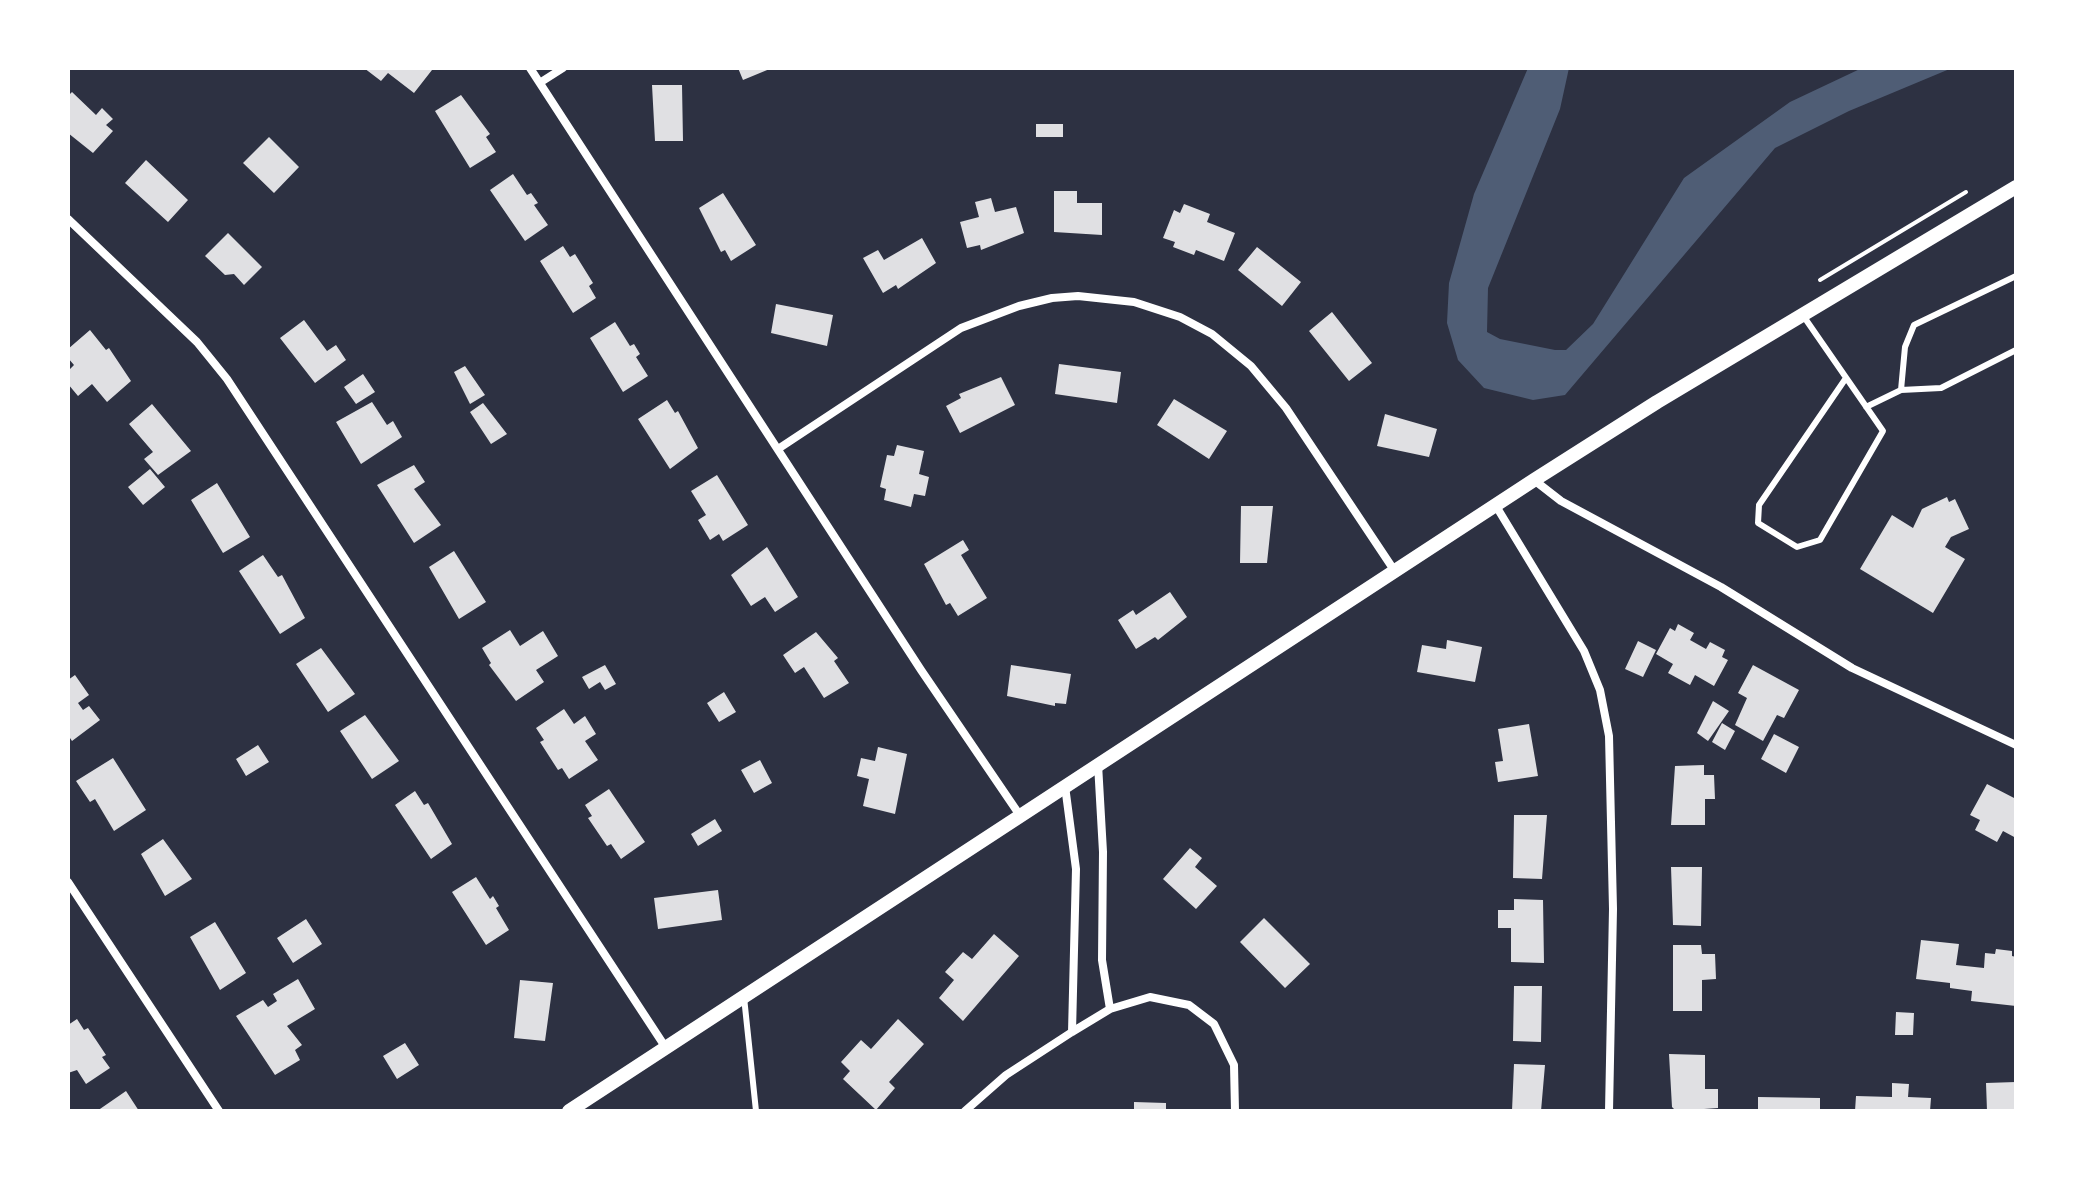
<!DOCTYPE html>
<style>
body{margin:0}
#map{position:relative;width:2084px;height:1179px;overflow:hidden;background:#2d3142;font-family:Literata,serif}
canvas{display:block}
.frame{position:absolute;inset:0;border:70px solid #fff;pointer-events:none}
</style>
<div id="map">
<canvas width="2084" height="1179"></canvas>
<div class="frame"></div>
</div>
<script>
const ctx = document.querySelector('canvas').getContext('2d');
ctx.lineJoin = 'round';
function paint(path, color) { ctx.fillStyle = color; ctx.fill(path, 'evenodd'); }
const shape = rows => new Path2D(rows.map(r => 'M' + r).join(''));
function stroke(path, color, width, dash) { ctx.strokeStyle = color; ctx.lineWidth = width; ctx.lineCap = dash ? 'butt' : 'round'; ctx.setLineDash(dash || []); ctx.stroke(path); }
const water = shape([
 [1528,68,1569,68,1560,109,1488,288,1487,332,1500,339,1555,350,1566,350,1593,324,1684,178,1790,102,1862,68,1952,68,1849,111,1775,148,1565,395,1533,400,1484,388,1458,360,1447,323,1449,283,1474,194]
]);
const building = shape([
 [364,68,430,68,432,70,414,93,388,73,381,81],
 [738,68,772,68,743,80],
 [652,85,682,85,683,141,655,141],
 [72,92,96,115,102,108,113,119,106,125,113,131,93,153,68,133,68,96],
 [461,95,490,134,486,137,496,152,470,168,435,111],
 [1036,124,1063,124,1063,137,1036,137],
 [269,137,299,167,274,193,243,163],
 [146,160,188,200,168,222,125,183],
 [513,174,527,195,531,193,538,203,534,205,548,225,525,241,490,190],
 [1054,191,1077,191,1077,203,1102,203,1102,235,1054,232],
 [723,193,756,245,731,261,725,250,721,252,699,208],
 [991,198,995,212,1016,207,1024,233,981,250,980,245,967,248,960,222,979,217,975,202],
 [1184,204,1210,214,1207,222,1235,233,1224,261,1196,250,1194,255,1173,247,1175,242,1163,238,1174,210,1180,213],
 [228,233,262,267,244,285,234,274,225,275,205,256],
 [922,238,936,263,898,289,896,285,883,293,863,258,878,250,884,260],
 [563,246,570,257,575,254,593,283,589,286,596,298,573,313,540,261],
 [1257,247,1301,282,1282,306,1238,270],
 [776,304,833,315,827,346,771,333],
 [1332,312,1372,363,1349,381,1309,331],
 [304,320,327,351,336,345,346,360,315,383,280,338],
 [615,322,630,346,634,344,640,354,636,357,648,376,623,392,590,338],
 [90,330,106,350,109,348,131,381,107,402,92,384,78,396,68,384,68,371,74,365,68,358,68,349],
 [1059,364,1121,372,1117,403,1055,394],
 [465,366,485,395,470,404,454,372],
 [363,374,375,392,356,404,344,387],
 [1001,377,1015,405,960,433,946,406,961,398,959,394],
 [1174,399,1227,431,1209,459,1157,425],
 [667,400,675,413,678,411,698,448,670,469,638,419],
 [372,402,387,425,393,421,402,437,361,464,336,422],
 [483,403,507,434,491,444,470,412],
 [152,404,191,451,158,475,144,459,153,452,129,424],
 [1385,414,1437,429,1429,457,1377,446],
 [897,445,924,451,919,474,929,477,925,496,914,494,911,507,884,500,886,489,880,487,887,455,894,456],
 [414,465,425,482,414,489,441,525,414,543,377,485],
 [150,469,165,487,143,505,128,487],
 [717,475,748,525,723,541,719,534,710,540,698,520,706,515,691,491],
 [217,483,250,537,223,553,191,500],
 [1947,497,1949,502,1955,499,1969,529,1951,537,1945,547,1965,559,1933,613,1860,569,1892,515,1913,528,1922,509],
 [1241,506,1273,506,1267,563,1240,563],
 [963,540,969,550,961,555,987,598,958,616,950,603,946,605,924,564],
 [767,547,798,597,775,612,765,597,751,606,731,575],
 [454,551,486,602,459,619,429,567],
 [263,555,278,577,282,575,305,618,280,634,239,571],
 [1170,592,1187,617,1158,640,1155,637,1136,649,1118,620,1133,610,1136,615],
 [1678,624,1694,633,1690,640,1706,649,1710,642,1725,650,1722,657,1728,660,1714,686,1695,675,1690,685,1668,673,1673,664,1656,654,1670,628,1675,631],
 [510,630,520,646,543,631,558,656,536,670,544,682,516,701,489,665,491,663,482,648],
 [816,632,838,658,834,661,849,683,824,698,804,667,795,673,783,655],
 [1447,640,1482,647,1475,682,1417,672,1422,645,1446,649],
 [1638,641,1656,650,1643,677,1625,669],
 [321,648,355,694,328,712,296,664],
 [605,665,616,684,605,690,600,682,589,689,582,677],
 [1011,665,1071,674,1066,704,1055,703,1055,706,1007,696],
 [1753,665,1799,690,1784,718,1777,715,1763,741,1735,725,1747,698,1738,693],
 [75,675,89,695,78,703,83,710,89,706,100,720,72,741,68,735,68,680],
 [724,692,736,712,719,722,707,703],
 [1713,701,1729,711,1708,741,1697,733],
 [564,709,574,724,585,716,596,734,585,741,598,760,569,779,562,768,558,770,540,742,544,740,536,728],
 [365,715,399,761,372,779,340,731],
 [1722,723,1735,731,1725,750,1712,742],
 [1529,724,1538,776,1498,782,1495,762,1503,761,1498,729],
 [1774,734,1799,747,1786,773,1761,759],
 [258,745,269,762,246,776,236,759],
 [878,747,907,754,895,814,863,806,869,779,857,776,861,758,875,761],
 [113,758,146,810,114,831,95,799,90,802,76,781],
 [760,760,772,783,754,793,741,770],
 [1704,765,1704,775,1714,775,1715,799,1705,799,1705,825,1671,825,1675,766],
 [1987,784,2016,799,2016,838,2003,831,1997,842,1975,830,1980,820,1970,815],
 [609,789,645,842,621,859,611,844,607,846,588,818,592,816,585,805],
 [415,791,424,805,428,803,452,844,431,859,395,805],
 [1514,815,1547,815,1542,879,1513,878],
 [715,819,722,831,698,846,691,834],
 [163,839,192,879,165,896,141,854],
 [1190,848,1202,858,1195,867,1217,886,1196,909,1163,879],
 [1671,867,1702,867,1701,926,1673,925],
 [476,877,490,899,493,896,499,906,496,908,509,930,486,945,452,892],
 [718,890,722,920,658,929,654,898],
 [1514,899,1543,900,1544,963,1511,962,1511,928,1498,928,1498,910,1514,910],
 [1264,918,1310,964,1285,988,1240,942],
 [306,919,322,944,293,963,277,938],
 [215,922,246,973,220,990,190,937],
 [994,934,1019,956,963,1021,939,998,954,980,945,972,963,952,972,959],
 [1921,940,1959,944,1956,965,1984,968,1985,953,1995,954,1996,949,2012,951,2012,956,2016,957,2016,1006,1971,1001,1972,991,1950,988,1950,983,1916,979],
 [1673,945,1701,945,1702,954,1715,954,1716,979,1702,980,1702,1011,1673,1011],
 [298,979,315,1009,287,1026,302,1045,295,1050,300,1060,275,1075,236,1016,263,1000,268,1007,277,1001,273,994],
 [520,980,553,983,545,1041,514,1038],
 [1514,986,1542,986,1541,1042,1513,1041],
 [1896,1012,1914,1013,1913,1035,1895,1035],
 [77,1019,84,1030,88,1028,106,1055,102,1057,110,1068,86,1084,77,1070,68,1073,68,1025],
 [898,1019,924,1044,889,1082,895,1088,876,1110,843,1079,850,1071,841,1062,861,1040,871,1049],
 [405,1043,419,1065,397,1079,383,1056],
 [1669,1054,1705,1055,1705,1089,1718,1089,1718,1108,1676,1111,1672,1107],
 [1514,1064,1545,1065,1541,1111,1512,1111],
 [2016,1082,2016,1111,1987,1111,1986,1083],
 [1892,1083,1909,1084,1908,1097,1931,1098,1930,1111,1855,1111,1856,1096,1892,1097],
 [126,1091,139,1111,97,1111],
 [1758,1097,1820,1098,1820,1111,1758,1111],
 [1134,1102,1166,1103,1166,1111,1134,1111]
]);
const path = shape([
 [1732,68,1767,68],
 [1820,280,1966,192]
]);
const service = shape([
 [1802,314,1883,431,1820,540,1797,547,1758,523,1759,505,1846,378],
 [1901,390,1905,347,1914,325,2016,276],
 [1866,407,1901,390,1941,388,2016,350],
 [744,997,756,1111]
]);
const minor = shape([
 [530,68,921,670,1021,817],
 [541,82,563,68],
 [68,219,197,342,227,379,666,1048],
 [778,449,961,328,1019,306,1052,298,1078,296,1134,302,1180,317,1212,334,1251,366,1286,408,1394,570],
 [1534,480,1561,501,1721,587,1852,668,2016,745],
 [1496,506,1584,651,1600,690,1609,736,1613,909,1609,1111],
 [1098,764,1103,852,1102,960,1110,1009],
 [1065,786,1076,869,1072,1032],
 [68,882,219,1111],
 [965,1111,1006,1075,1072,1032,1110,1009,1150,997,1189,1005,1214,1024,1234,1065,1235,1111]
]);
const tertiary = shape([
 [569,1111,1534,480,1657,402,2016,187]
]);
paint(water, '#4f5d75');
paint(building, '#e0e0e3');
stroke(path, '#fff', 4);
stroke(service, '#fff', 6);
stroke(minor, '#fff', 8);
stroke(tertiary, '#fff', 14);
</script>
